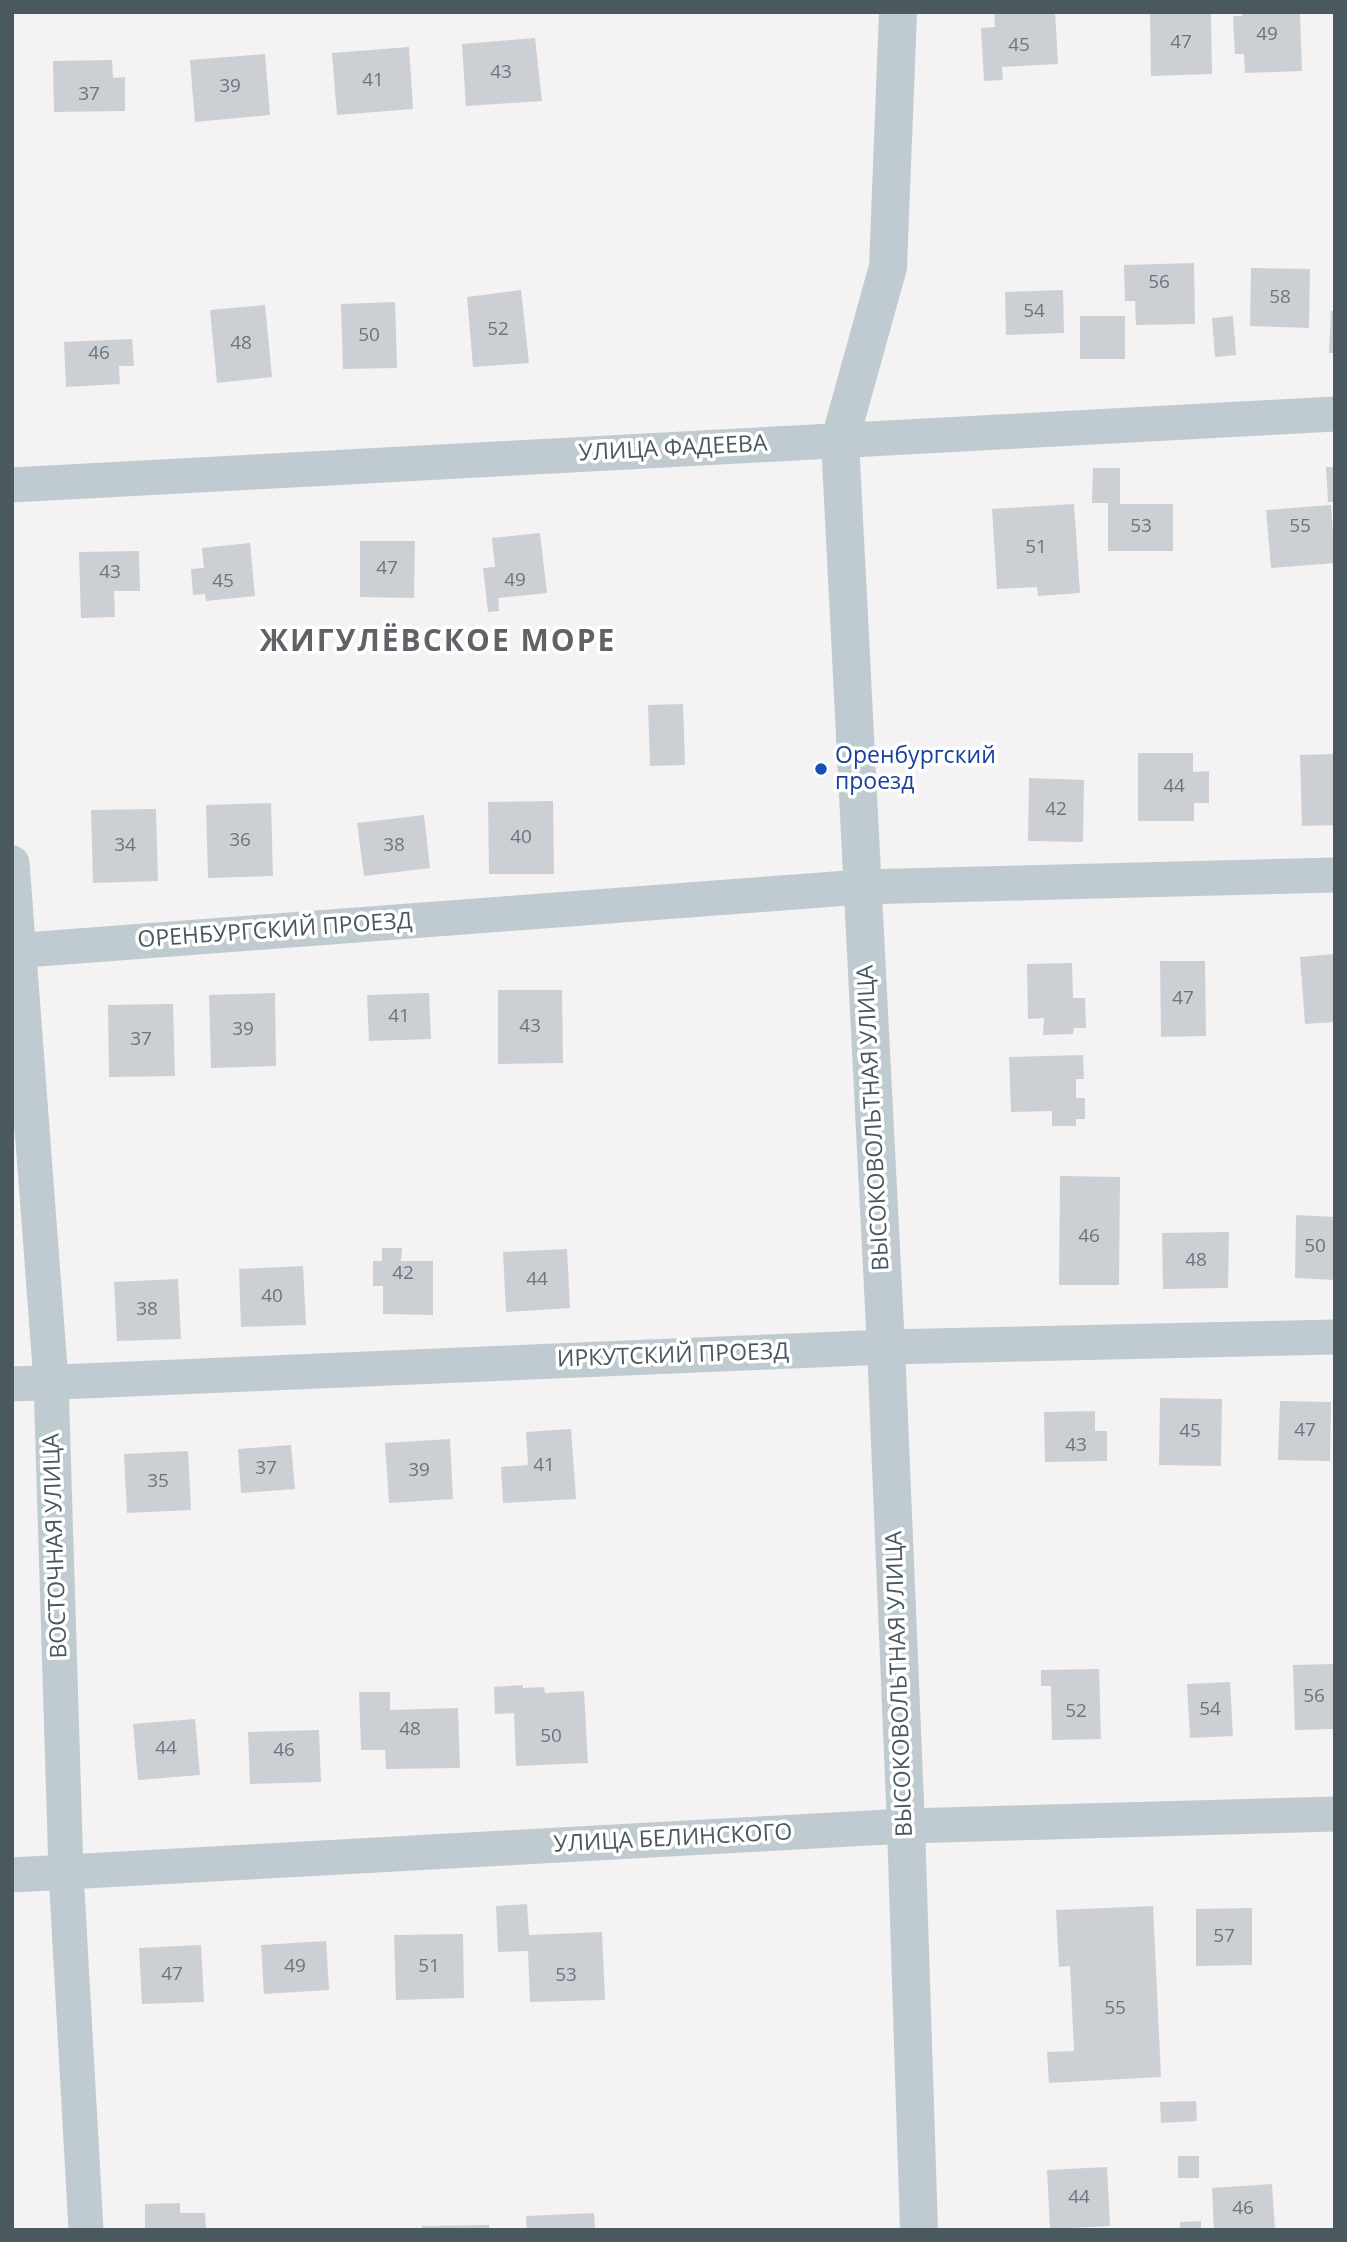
<!DOCTYPE html>
<meta charset="utf-8">
<style>
body{margin:0}
#map{position:relative;width:1347px;height:2242px;overflow:hidden;background:#f4f2f3;font-family:"Open Sans",sans-serif}
canvas{display:block}
.frame{position:absolute;inset:0;border:14px solid #4a5860;pointer-events:none}
</style>
<div id="map">
<canvas width="1347" height="2242"></canvas>
<div class="frame"></div>
</div>
<script>
const ctx = document.querySelector('canvas').getContext('2d');
ctx.lineJoin = 'round';
function paint(path, color) { ctx.fillStyle = color; ctx.fill(path, 'evenodd'); }
const shape = rows => new Path2D(rows.map(r => 'M' + r).join(''));
function stroke(path, color, width, dash) { ctx.strokeStyle = color; ctx.lineWidth = width; ctx.lineCap = dash ? 'butt' : 'round'; ctx.setLineDash(dash || []); ctx.stroke(path); }
function drawText(font, color, halo, rows, align = 'center') {
  ctx.font = font + ' "Open Sans",sans-serif'; ctx.lineWidth = 7; ctx.setLineDash([]); ctx.textBaseline = 'middle'; ctx.strokeStyle = halo; ctx.fillStyle = color; for (const [text, x, y, turn = 0] of rows) {
    ctx.save(); ctx.translate(x, y); ctx.rotate((+turn || 0) * Math.PI / 180); ctx.textAlign = isNaN(turn) ? turn : align; if (halo) ctx.strokeText(text, 0, 0); ctx.fillText(text, 0, 0); ctx.restore();
  }
}
const building = shape([
 [994,12,1055,12,1058,64,1002,67,1003,80,984,81,981,28,995,27],
 [1150,12,1211,12,1212,74,1151,76],
 [1242,12,1300,12,1302,71,1245,73,1244,54,1235,54,1233,16,1242,16],
 [535,38,542,101,466,106,462,44],
 [409,47,413,109,337,115,332,53],
 [265,54,270,115,195,122,190,60],
 [112,60,113,78,125,77,125,111,54,112,53,61],
 [1194,263,1195,324,1136,325,1135,301,1125,301,1124,265],
 [1251,268,1310,269,1309,328,1250,326],
 [521,290,529,363,473,367,467,297],
 [1063,290,1064,333,1006,335,1005,292],
 [395,302,397,368,343,369,341,304],
 [265,305,272,377,217,383,210,310],
 [1331,311,1335,311,1335,353,1329,353],
 [1080,316,1125,316,1125,359,1080,359],
 [1233,316,1236,355,1215,357,1212,318],
 [132,339,134,366,119,366,120,384,66,387,64,342],
 [1326,467,1335,467,1335,502,1328,502],
 [1093,468,1120,468,1120,504,1173,504,1173,551,1108,551,1108,503,1092,503],
 [1074,504,1080,593,1038,596,1037,587,997,589,992,509],
 [1331,505,1335,563,1271,568,1266,510],
 [540,533,547,593,498,598,499,611,488,612,483,568,495,567,492,538],
 [360,541,415,541,414,598,360,597],
 [250,543,255,596,206,601,205,594,193,595,191,569,204,568,202,548],
 [139,551,140,591,114,591,115,617,81,618,79,552],
 [683,704,685,765,650,766,648,705],
 [1138,753,1193,753,1193,772,1209,771,1209,803,1194,803,1194,821,1138,821],
 [1335,754,1335,825,1302,826,1300,755],
 [1029,778,1084,780,1083,842,1028,841],
 [553,801,554,874,489,874,488,802],
 [271,803,273,876,208,878,206,805],
 [156,809,158,881,93,883,91,810],
 [424,815,430,868,364,876,357,823],
 [1335,954,1335,1022,1305,1024,1300,957],
 [1160,961,1205,961,1206,1036,1161,1037],
 [1072,963,1073,998,1085,998,1086,1028,1074,1028,1073,1034,1043,1035,1044,1018,1028,1019,1027,964],
 [498,990,562,990,563,1063,498,1064],
 [275,993,276,1066,211,1068,209,995],
 [429,993,431,1039,369,1041,367,995],
 [173,1004,175,1076,109,1077,108,1005],
 [1083,1055,1084,1079,1076,1079,1076,1098,1085,1098,1085,1119,1076,1119,1076,1126,1052,1126,1052,1111,1011,1112,1009,1057],
 [1060,1176,1120,1177,1119,1285,1059,1285],
 [1296,1215,1335,1217,1335,1280,1295,1278],
 [1229,1232,1228,1288,1163,1289,1162,1233],
 [382,1248,402,1248,401,1261,433,1261,433,1315,383,1314,383,1286,373,1286,373,1261,382,1261],
 [567,1249,570,1308,506,1312,503,1252],
 [303,1266,306,1325,241,1327,239,1269],
 [178,1279,181,1339,117,1341,114,1282],
 [1160,1398,1222,1399,1221,1466,1159,1465],
 [1280,1401,1331,1402,1330,1461,1278,1460],
 [1095,1411,1095,1431,1107,1431,1107,1461,1045,1462,1044,1412],
 [571,1429,576,1499,503,1503,501,1467,528,1465,526,1432],
 [450,1439,453,1499,389,1503,385,1443],
 [291,1445,295,1489,241,1493,238,1449],
 [188,1451,191,1510,127,1513,124,1454],
 [1335,1664,1335,1729,1295,1730,1293,1665],
 [1099,1669,1101,1739,1052,1740,1051,1686,1041,1686,1041,1670],
 [1230,1682,1233,1736,1190,1738,1187,1684],
 [523,1685,523,1688,544,1687,545,1693,584,1691,588,1763,516,1766,514,1713,495,1714,494,1687],
 [359,1692,390,1692,390,1710,458,1708,460,1768,386,1769,385,1750,361,1750],
 [195,1719,200,1775,138,1780,133,1724],
 [319,1730,321,1782,250,1784,248,1732],
 [527,1904,529,1935,602,1932,605,2000,530,2002,528,1951,498,1952,496,1906],
 [1153,1906,1161,2077,1049,2083,1047,2052,1074,2051,1070,1966,1059,1967,1056,1910],
 [1252,1908,1252,1965,1196,1966,1196,1909],
 [463,1934,464,1998,396,2000,394,1935],
 [326,1941,329,1990,264,1994,261,1945],
 [201,1945,204,2002,142,2004,139,1948],
 [1196,2101,1197,2121,1161,2123,1160,2102],
 [1178,2156,1199,2156,1199,2178,1178,2178],
 [1107,2167,1110,2226,1050,2229,1047,2170],
 [1272,2184,1275,2230,1214,2230,1212,2188],
 [180,2203,180,2213,205,2213,206,2230,145,2230,145,2204],
 [594,2213,595,2230,527,2230,526,2216],
 [1201,2221,1201,2230,1180,2230,1180,2222],
 [489,2225,489,2230,422,2230,422,2226]
]);
const minor = shape([
 [12,485,1335,414],
 [12,863,51,1381,66,1872,86,2230],
 [12,951,861,887,1335,875],
 [12,1384,886,1347,1335,1337],
 [12,1875,906,1826,1335,1814]
]);
const tertiary = shape([
 [898,12,888,267,840,440,886,1347,906,1826,919,2230]
]);
const markers = [
 [821,769,7,"#1a4fb4"]
];
const numberNames = [
 ["49",1267,35],
 ["47",1181,43],
 ["45",1019,46],
 ["43",501,73],
 ["41",373,81],
 ["39",230,87],
 ["37",89,95],
 ["56",1159,283],
 ["58",1280,298],
 ["54",1034,312],
 ["52",498,330],
 ["50",369,336],
 ["48",241,344],
 ["46",99,354],
 ["53",1141,527],
 ["55",1300,527],
 ["51",1036,548],
 ["47",387,569],
 ["43",110,573],
 ["49",515,581],
 ["45",223,582],
 ["44",1174,787],
 ["42",1056,810],
 ["40",521,838],
 ["36",240,841],
 ["34",125,846],
 ["38",394,846],
 ["47",1183,999],
 ["41",399,1017],
 ["43",530,1027],
 ["39",243,1030],
 ["37",141,1040],
 ["46",1089,1237],
 ["50",1315,1247],
 ["48",1196,1261],
 ["42",403,1274],
 ["44",537,1280],
 ["40",272,1297],
 ["38",147,1310],
 ["47",1305,1431],
 ["45",1190,1432],
 ["43",1076,1446],
 ["41",544,1466],
 ["37",266,1469],
 ["39",419,1471],
 ["35",158,1482],
 ["56",1314,1697],
 ["54",1210,1710],
 ["52",1076,1712],
 ["48",410,1730],
 ["50",551,1737],
 ["44",166,1749],
 ["46",284,1751],
 ["57",1224,1937],
 ["49",295,1967],
 ["51",429,1967],
 ["47",172,1975],
 ["53",566,1976],
 ["55",1115,2009],
 ["44",1079,2198],
 ["46",1243,2209]
];
const streetNames = [
 ["УЛИЦА ФАДЕЕВА",673,449,-3],
 ["ОРЕНБУРГСКИЙ ПРОЕЗД",275,931,-4],
 ["ВЫСОКОВОЛЬТНАЯ УЛИЦА",874,1118,-93],
 ["ИРКУТСКИЙ ПРОЕЗД",673,1356,-2],
 ["ВОСТОЧНАЯ УЛИЦА",56,1546,-92],
 ["ВЫСОКОВОЛЬТНАЯ УЛИЦА",900,1684,-92],
 ["УЛИЦА БЕЛИНСКОГО",673,1839,-3]
];
const transitNames = [
 ["Оренбургский",835,756],
 ["проезд",835,782]
];
const districtNames = [
 ["ЖИГУЛЁВСКОЕ МОРЕ",438,642]
];
paint(building, '#ccd0d4');
stroke(minor, '#c0cbd1', 35);
stroke(tertiary, '#c0cbd1', 38);
for (const [x, y, r, color] of markers) { const dot = new Path2D(); dot.arc(x, y, r, 0, 2 * Math.PI); ctx.fillStyle = color; ctx.fill(dot); stroke(dot, '#fff', 2.5); }
drawText('19px', '#6a767d', null, numberNames);
drawText('23px', '#4a5860', '#fff', streetNames);
drawText('23px', '#164399', '#fff', transitNames, 'left');
ctx.letterSpacing = '2px';
drawText('bold 30px', '#5f6367', '#fff', districtNames);
ctx.letterSpacing = '0px';
</script>
